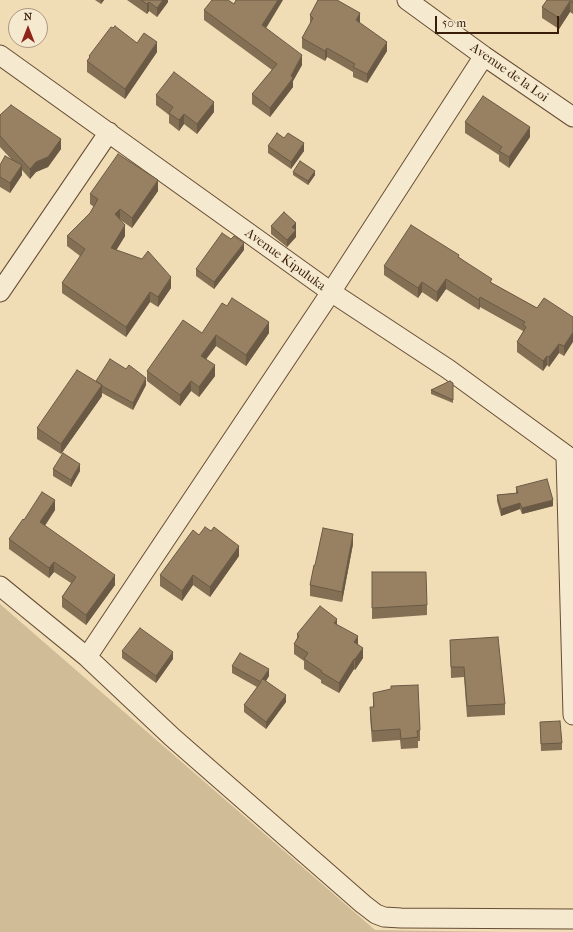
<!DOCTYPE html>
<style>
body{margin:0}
#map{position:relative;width:573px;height:932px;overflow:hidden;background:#f0ddb6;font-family:"IM FELL French Canon",serif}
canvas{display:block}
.north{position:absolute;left:8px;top:8px;width:40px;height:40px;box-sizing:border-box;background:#f5e9d0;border:1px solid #aa9780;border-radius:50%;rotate:0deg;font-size:11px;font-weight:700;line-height:16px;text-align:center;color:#391d08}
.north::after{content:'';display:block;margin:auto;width:14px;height:18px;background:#8f2418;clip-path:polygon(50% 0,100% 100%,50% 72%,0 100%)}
.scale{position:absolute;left:435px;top:16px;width:124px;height:18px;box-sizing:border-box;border:2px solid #391d08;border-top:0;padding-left:5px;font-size:12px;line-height:14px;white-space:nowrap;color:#391d08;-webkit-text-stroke:3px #f5e9d0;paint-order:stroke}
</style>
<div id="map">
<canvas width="573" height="932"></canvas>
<div class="north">N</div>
<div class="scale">50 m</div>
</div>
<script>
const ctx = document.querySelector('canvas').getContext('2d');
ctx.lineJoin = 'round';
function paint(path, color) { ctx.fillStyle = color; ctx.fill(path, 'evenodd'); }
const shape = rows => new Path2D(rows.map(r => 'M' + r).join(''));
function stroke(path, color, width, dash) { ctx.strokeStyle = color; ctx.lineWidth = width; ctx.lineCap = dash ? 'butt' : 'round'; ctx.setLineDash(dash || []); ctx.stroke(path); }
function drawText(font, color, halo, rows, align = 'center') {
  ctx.font = font + ' "IM FELL French Canon",serif'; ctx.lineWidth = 4; ctx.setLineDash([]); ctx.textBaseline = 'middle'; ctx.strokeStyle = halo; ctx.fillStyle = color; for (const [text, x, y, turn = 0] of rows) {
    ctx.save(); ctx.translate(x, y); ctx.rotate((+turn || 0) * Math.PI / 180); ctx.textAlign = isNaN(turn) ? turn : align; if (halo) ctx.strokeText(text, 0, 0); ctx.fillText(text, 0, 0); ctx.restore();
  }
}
const green = shape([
 [0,604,375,930,508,932,0,932]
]);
const minor = shape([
 [407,0,484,56,573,117],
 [0,55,331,292,448,369,573,460],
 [0,292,109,132],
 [566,456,573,715],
 [0,586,87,657,172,737,363,904,376,914,384,917,401,918,573,919],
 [87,657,331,292,484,56]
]);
const wall = shape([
 [95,0,104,0,101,4],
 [127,0,168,0,168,2,157,17,149,11,147,14],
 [573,0,573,14,570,12,559,29,542,18,542,7],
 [204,10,266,28,302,65,293,81,293,87,270,117,252,104,252,94,272,70,204,20],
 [310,15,360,23,387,51,367,83,353,77,353,72,327,57,325,61,302,48,302,38,310,24],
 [137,43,157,52,125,99,87,72,87,61,89,58,89,56],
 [156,95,214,112,197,134,184,124,179,131,169,123,169,115,156,105],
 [0,115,61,149,48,167,36,172,30,179,22,170,22,175,10,193,0,187,0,165,12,160,0,147],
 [465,122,530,137,509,168,499,161,499,155,465,133],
 [284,138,304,151,291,169,268,153,268,146],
 [293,172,315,175,308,185,293,175],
 [158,191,132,228,119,219,125,236,116,250,171,288,158,307,150,302,126,337,62,293,62,283,80,256,67,246,67,236,90,213,94,207,90,204,90,194],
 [296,223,296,237,287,247,271,234,271,226],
 [244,250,214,289,196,276,196,269],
 [459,257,492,283,537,308,573,317,564,356,559,353,549,367,547,365,543,371,517,352,517,342,523,332,523,331,480,307,479,310,446,289,437,302,422,292,418,298,384,275,384,266],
 [202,333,269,333,246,366,216,346,206,359,215,376,199,397,191,391,180,406,147,381,147,371],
 [96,381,146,385,133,410,102,393,102,396,61,454,37,439,37,428],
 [453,383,453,403,431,394,431,390],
 [53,469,80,471,71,487,53,476],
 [516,487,553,506,522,514,520,509,501,516,497,501,497,495,516,493],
 [55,510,45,526,115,585,86,625,62,607,62,597,71,583,54,572,49,578,9,549,9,539,24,520],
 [199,535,239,556,210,597,193,585,182,601,160,586,160,575],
 [353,544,342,602,310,596,310,585],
 [372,572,427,605,427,615,372,619],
 [337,625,358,644,363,658,355,670,354,669,339,693,321,683,321,680,304,669,304,661,294,654,294,644,297,638,297,634],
 [450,640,505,704,505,715,467,717,464,677,451,678],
 [122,651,173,659,156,683,122,658],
 [232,666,269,676,266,681,286,702,266,729,244,712,244,705,257,687,232,673],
 [373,693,420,730,420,741,418,741,418,748,401,749,400,740,372,742,370,717,370,707,373,707],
 [540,722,562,743,562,750,541,751]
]);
const shadedWall = shape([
 [101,0,104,0,101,4],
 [163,0,168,0,168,2,157,17,157,8],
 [278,0,283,0,262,35,262,25],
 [570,1,570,12,559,29,559,18],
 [149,2,149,11,147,14,147,4],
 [360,13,360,23,356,30,356,20],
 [157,42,157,52,125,99,125,89],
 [387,42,387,51,367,83,367,74],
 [327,48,327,57,325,61,325,51],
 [302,55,302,65,293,81,293,87,270,117,270,108,291,76],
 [214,102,214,112,197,134,197,124],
 [184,114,184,124,179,131,179,120],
 [530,127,530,137,509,168,509,157],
 [61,139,61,149,48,167,36,172,30,179,30,169,36,162],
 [304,143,304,151,291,169,291,162],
 [22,165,22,175,10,193,10,183],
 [315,171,315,175,308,185,308,181],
 [158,180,158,191,132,228,132,218],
 [120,209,120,219,115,224,115,214],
 [296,223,296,237,287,247,287,240,292,227],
 [125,225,125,236,111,259,111,248],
 [244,243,244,250,214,289,214,282],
 [171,277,171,288,158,307,158,297],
 [446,279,446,289,437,302,437,292],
 [422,282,422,292,418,298,418,288],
 [150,292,150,302,126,337,126,327],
 [480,297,480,307,479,310,479,300],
 [269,322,269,333,246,366,246,355],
 [573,332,573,342,564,356,564,346],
 [216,335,216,346,201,366,201,356],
 [559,344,559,353,549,367,549,357],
 [547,356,547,365,543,371,543,361],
 [215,365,215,376,199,397,199,387],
 [146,378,146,385,133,410,133,403],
 [191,381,191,391,180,406,180,395],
 [102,385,102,396,61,454,61,444],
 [80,464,80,471,71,487,71,480],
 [55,500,55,510,40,532,40,522],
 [553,500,553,506,522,514,522,508],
 [520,503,520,509,501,516,501,509],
 [353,534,353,544,342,602,342,592],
 [239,546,239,556,210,597,210,587],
 [54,562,54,572,49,578,49,568],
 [115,575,115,585,86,625,86,615],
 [193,575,193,585,182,601,182,591],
 [337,619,337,629,334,623],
 [358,636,358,647,354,642],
 [363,648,363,658,355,670,355,659],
 [173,652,173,659,156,683,156,676],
 [354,659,354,669,339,693,339,683],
 [269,669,269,676,261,688,261,681],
 [286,695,286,702,266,729,266,722]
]);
const building = shape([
 [141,0,163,0,157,8,149,2,147,4,141,0],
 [212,0,228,0,234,4,236,0,278,0,262,25,302,55,291,76,293,78,270,108,252,94,277,64,204,10,212,0],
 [318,0,337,0,360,13,356,20,387,42,367,74,353,67,355,64,327,48,325,51,302,38,313,18,310,15,318,0],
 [547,0,573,0,573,3,570,1,559,18,542,7,547,0],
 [115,26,137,43,144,33,157,42,125,89,87,61,90,57,89,56,111,27,113,28,115,26],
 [174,72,214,102,197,124,184,114,179,120,169,113,173,107,156,95,174,72],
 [483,96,530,127,509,157,499,151,502,147,465,122,483,96],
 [11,105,61,139,48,157,36,162,30,169,0,136,0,115,11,105],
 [277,133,284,138,288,133,304,143,291,162,268,146,277,133],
 [118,154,158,180,132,218,120,209,115,214,125,225,111,248,142,259,148,251,171,277,158,297,150,292,126,327,62,283,85,249,67,236,90,213,98,199,90,194,118,154],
 [5,156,22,165,10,183,0,177,0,165,5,156],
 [300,161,315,171,308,181,293,172,300,161],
 [284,212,296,223,292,227,296,230,287,240,271,226,284,212],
 [411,225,459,255,458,257,492,279,490,282,537,308,544,298,573,317,573,332,564,346,559,344,549,357,547,356,543,361,517,342,526,327,523,325,525,322,480,297,479,300,446,279,437,292,422,282,418,288,384,266,411,225],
 [222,233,231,239,234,236,244,243,214,282,196,269,222,233],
 [232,298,269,322,246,355,216,335,201,356,215,365,199,387,191,381,180,395,147,371,183,320,202,333,222,303,227,306,232,298],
 [110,359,126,369,129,365,146,378,133,403,102,386,102,385,96,381,110,359],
 [77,370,102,385,61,444,37,428,77,370],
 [450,381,453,383,453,400,431,390,450,381],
 [63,453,80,464,71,480,53,469,63,453],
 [547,479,553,500,522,508,520,503,501,509,497,495,518,493,516,487,547,479],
 [42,492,55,500,40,522,115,575,86,615,62,597,76,577,54,562,49,568,9,539,23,519,24,520,42,492],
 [205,527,211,531,214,527,239,546,210,587,193,575,182,591,160,575,193,530,199,535,205,527],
 [323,528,353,534,342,592,310,585,314,565,315,565,323,528],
 [372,572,426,572,427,605,372,608,372,572],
 [320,606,337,619,334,623,358,636,354,642,363,648,355,659,354,659,339,683,321,672,322,671,304,659,308,653,294,644,299,636,297,634,320,606],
 [140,628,173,652,156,676,122,651,140,628],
 [498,637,505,704,467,706,464,667,451,667,450,640,498,637],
 [240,653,269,669,261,681,263,679,286,695,266,722,244,705,261,682,232,666,240,653],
 [418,685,420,730,417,731,418,737,401,739,400,729,372,731,370,707,374,707,373,693,391,689,391,686,418,685],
 [560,721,562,743,541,744,540,722,560,721]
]);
const streetNames = [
 ["Avenue de la Loi",509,73,35],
 ["Avenue Kipuluka",285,260,36]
];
paint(green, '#d1bc98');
stroke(minor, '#674d34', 21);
stroke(minor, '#f5e9d0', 19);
paint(wall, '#836f54');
paint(shadedWall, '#6a5a45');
paint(building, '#988162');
stroke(building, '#6a5a45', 1);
drawText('13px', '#391d08', '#f5e9d0', streetNames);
</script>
